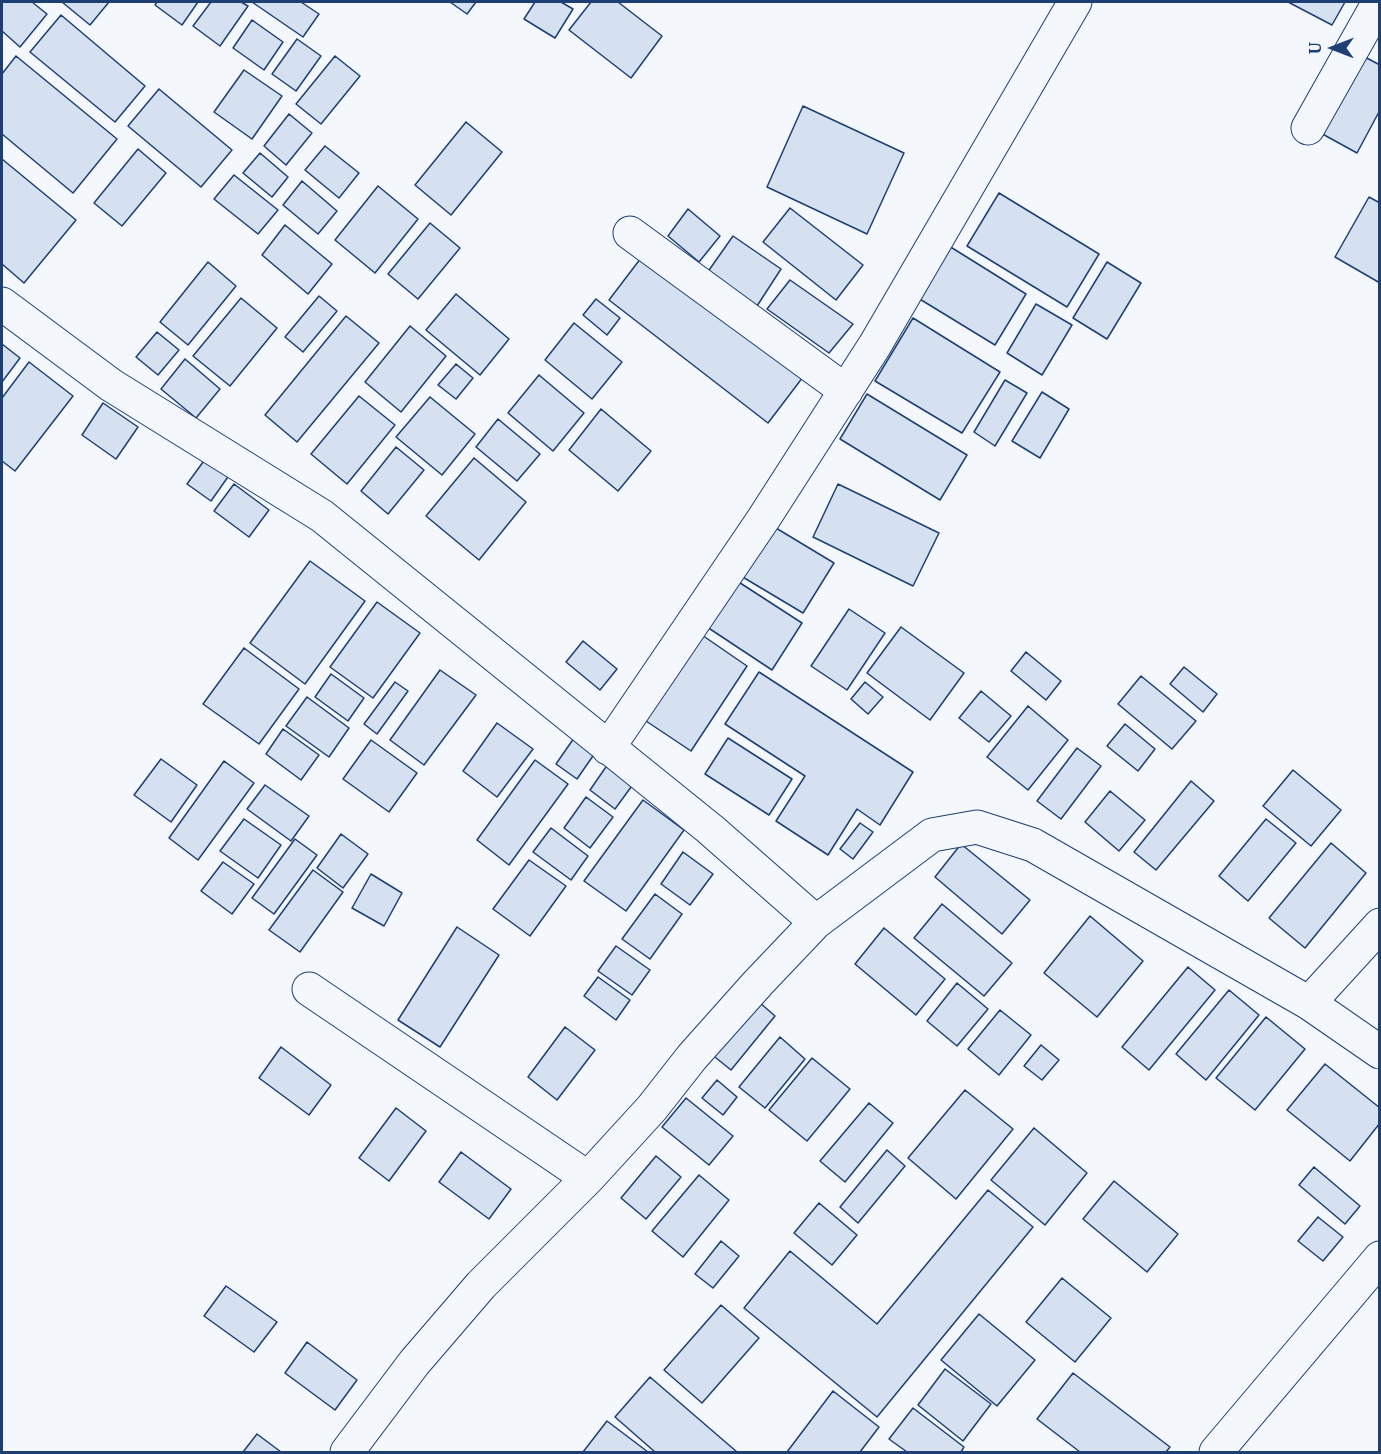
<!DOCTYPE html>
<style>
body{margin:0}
#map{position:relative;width:1381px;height:1454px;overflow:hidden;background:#f4f7fb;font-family:"IBM Plex Serif",serif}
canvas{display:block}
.frame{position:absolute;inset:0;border:3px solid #1d3f73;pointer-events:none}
.north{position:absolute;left:1303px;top:18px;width:60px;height:60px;-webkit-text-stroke:4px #f4f7fb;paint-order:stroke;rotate:270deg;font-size:16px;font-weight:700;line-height:24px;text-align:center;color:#1d3f73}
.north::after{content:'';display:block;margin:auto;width:21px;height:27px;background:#1d3f73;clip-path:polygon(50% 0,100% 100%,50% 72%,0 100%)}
</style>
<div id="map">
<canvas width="1381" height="1454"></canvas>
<div class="frame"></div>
<div class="north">U</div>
</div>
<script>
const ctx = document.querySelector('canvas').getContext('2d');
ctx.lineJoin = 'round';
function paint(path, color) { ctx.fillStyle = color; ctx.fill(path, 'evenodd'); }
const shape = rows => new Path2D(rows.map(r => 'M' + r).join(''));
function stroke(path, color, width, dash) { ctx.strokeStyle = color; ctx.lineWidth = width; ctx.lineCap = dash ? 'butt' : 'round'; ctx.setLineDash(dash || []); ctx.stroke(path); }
const building = shape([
 [2,2,32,2,47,14,20,47,2,31,2,2],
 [62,2,109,2,90,25,62,2],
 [157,2,198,2,182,25,155,5,157,2],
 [211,2,241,2,248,6,220,46,193,26,211,2],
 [252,2,301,2,319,14,303,37,252,2],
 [450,2,476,2,467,14,450,2],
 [535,2,561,2,573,9,555,38,524,19,535,2],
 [591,2,618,2,662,36,631,78,569,30,591,2],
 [1288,2,1345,2,1332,25,1288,2],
 [61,15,145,86,115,122,30,52,61,15],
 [252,20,283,42,264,70,233,48,252,20],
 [297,39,321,56,296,91,272,74,297,39],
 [1357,53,1380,65,1380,110,1357,153,1317,131,1357,53],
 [16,56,117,139,73,193,2,134,2,74,16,56],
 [335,56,360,76,321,124,296,104,335,56],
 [244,70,282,96,252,139,214,112,244,70],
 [159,89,232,150,201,187,128,126,159,89],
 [803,106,904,153,867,234,767,187,803,106],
 [289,114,312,133,286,165,264,146,289,114],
 [466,122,502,152,451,215,415,185,466,122],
 [325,146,359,173,339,198,305,170,325,146],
 [138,149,166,173,122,226,94,203,138,149],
 [260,153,288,177,272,197,243,173,260,153],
 [2,159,76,220,24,283,2,264,2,159],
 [234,175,278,210,258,234,214,199,234,175],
 [302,181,337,211,318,234,283,205,302,181],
 [378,186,418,219,375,273,335,240,378,186],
 [999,193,1099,254,1067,307,967,246,999,193],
 [1369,197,1380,203,1380,283,1335,257,1369,197],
 [790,208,863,265,836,300,763,242,790,208],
 [688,209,720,236,699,262,668,236,688,209],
 [430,223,460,248,418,299,388,274,430,223],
 [285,225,332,264,308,294,262,255,285,225],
 [733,236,781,269,757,306,707,273,733,236],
 [949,246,1026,294,995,345,918,298,949,246],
 [644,254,803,377,768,423,609,300,644,254],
 [208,262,236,286,188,345,160,322,208,262],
 [1107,262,1141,283,1107,339,1073,318,1107,262],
 [790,280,853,324,829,353,767,309,790,280],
 [456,294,509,339,480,375,426,330,456,294],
 [319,296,337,311,303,352,285,337,319,296],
 [241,298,277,328,230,386,193,356,241,298],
 [596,299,620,318,607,335,583,315,596,299],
 [1036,304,1072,325,1042,375,1007,353,1036,304],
 [346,316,379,343,297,442,265,415,346,316],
 [913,318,1000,372,962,433,875,381,913,318],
 [574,323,622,362,592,399,545,360,574,323],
 [410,326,446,356,401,412,365,382,410,326],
 [157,332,179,350,158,375,136,357,157,332],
 [2,344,20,358,2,382,2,344],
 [185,359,220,389,196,418,161,389,185,359],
 [29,362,73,396,15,471,2,461,2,398,29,362],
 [456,364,473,378,456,399,438,385,456,364],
 [539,375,584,413,553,451,508,413,539,375],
 [1005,380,1027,393,995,446,974,432,1005,380],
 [1042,392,1069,409,1040,458,1012,441,1042,392],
 [867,394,967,455,940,500,840,439,867,394],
 [359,396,395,425,347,484,311,454,359,396],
 [430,397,475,434,442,475,396,437,430,397],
 [103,403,138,427,116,459,82,435,103,403],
 [601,409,651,451,618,491,569,450,601,409],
 [498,419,540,454,517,481,476,447,498,419],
 [396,447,424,470,388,514,361,491,396,447],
 [206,458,230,474,211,501,187,484,206,458],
 [474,458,526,502,479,560,426,516,474,458],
 [234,484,269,510,249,537,214,511,234,484],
 [838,484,939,533,913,586,813,537,838,484],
 [771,525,834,563,803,613,741,576,771,525],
 [310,561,365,601,305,684,250,643,310,561],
 [734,579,802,623,772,670,704,625,734,579],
 [377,602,420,633,373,698,330,667,377,602],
 [849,609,885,633,847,690,811,666,849,609],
 [901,627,964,673,930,720,867,673,901,627],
 [699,633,747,666,691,751,643,719,699,633],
 [583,641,617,669,600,690,566,662,583,641],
 [244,648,299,689,259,744,203,704,244,648],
 [1026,652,1061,681,1046,700,1011,671,1026,652],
 [1184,667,1217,694,1203,712,1170,684,1184,667],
 [440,670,476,695,424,765,390,740,440,670],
 [759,672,913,772,880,825,857,809,828,855,776,821,805,776,725,724,759,672],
 [331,674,364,698,348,721,315,697,331,674],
 [1141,676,1196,721,1172,749,1118,704,1141,676],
 [395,682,408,691,377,734,364,724,395,682],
 [865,682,883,697,868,714,851,699,865,682],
 [981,691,1011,716,989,742,959,718,981,691],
 [307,697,349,728,329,757,286,726,307,697],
 [1028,706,1068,740,1028,790,987,757,1028,706],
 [497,723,533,749,497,797,463,771,497,723],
 [1125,724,1155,749,1138,771,1107,746,1125,724],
 [283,729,319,755,301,780,266,754,283,729],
 [574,738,595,753,577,779,556,764,574,738],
 [728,738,792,779,769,815,705,774,728,738],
 [371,740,417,773,389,812,343,779,371,740],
 [1077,748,1101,766,1061,819,1037,801,1077,748],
 [161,759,197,785,171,822,134,795,161,759],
 [535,760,568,784,509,865,477,840,535,760],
 [224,761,254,783,198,860,169,838,224,761],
 [608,764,634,783,615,809,590,790,608,764],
 [1293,770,1341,810,1311,846,1263,806,1293,770],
 [1191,781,1214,801,1156,870,1134,852,1191,781],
 [265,785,309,816,291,841,247,809,265,785],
 [1110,791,1145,820,1119,851,1085,822,1110,791],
 [586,797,613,817,590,848,564,828,586,797],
 [643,800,684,830,626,911,584,881,643,800],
 [244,819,281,845,258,878,220,851,244,819],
 [1266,819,1296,843,1248,901,1219,876,1266,819],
 [860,823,873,832,853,859,840,849,860,823],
 [551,828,588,856,571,880,533,852,551,828],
 [341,834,368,854,343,888,317,868,341,834],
 [295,839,317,855,274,914,252,898,295,839],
 [1331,843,1366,873,1305,948,1269,918,1331,843],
 [961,844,1030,900,1002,934,935,877,961,844],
 [683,852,713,874,690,905,661,884,683,852],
 [529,860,566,886,530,936,493,909,529,860],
 [223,862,254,884,232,914,201,891,223,862],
 [313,870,343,892,300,952,269,930,313,870],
 [371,874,402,893,384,926,352,908,371,874],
 [655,894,682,914,650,959,622,939,655,894],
 [942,904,1012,963,984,996,914,938,942,904],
 [1090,916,1143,961,1097,1017,1044,973,1090,916],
 [457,927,499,955,440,1047,398,1020,457,927],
 [884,928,945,979,916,1015,855,964,884,928],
 [616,946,650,970,632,995,598,971,616,946],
 [1188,967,1215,990,1149,1070,1122,1047,1188,967],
 [598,977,630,1000,616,1020,584,996,598,977],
 [957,983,988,1009,957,1046,927,1021,957,983],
 [1229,990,1259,1015,1206,1080,1176,1054,1229,990],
 [751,995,775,1016,731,1070,705,1049,751,995],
 [1000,1010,1031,1035,999,1075,968,1049,1000,1010],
 [1266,1017,1305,1049,1255,1110,1216,1078,1266,1017],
 [565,1027,595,1050,557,1100,528,1077,565,1027],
 [780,1037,805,1059,765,1108,739,1087,780,1037],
 [1041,1045,1059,1060,1042,1080,1024,1066,1041,1045],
 [281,1047,331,1085,309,1115,259,1078,281,1047],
 [812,1058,850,1089,807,1141,769,1110,812,1058],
 [1325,1064,1380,1108,1380,1123,1350,1161,1287,1110,1325,1064],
 [717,1080,737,1097,723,1115,702,1098,717,1080],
 [965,1090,1013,1129,956,1199,908,1158,965,1090],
 [686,1098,733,1136,709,1165,662,1127,686,1098],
 [869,1103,893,1123,845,1182,820,1161,869,1103],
 [396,1108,426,1131,389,1181,359,1158,396,1108],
 [1034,1128,1087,1173,1045,1225,991,1180,1034,1128],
 [887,1150,905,1166,858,1223,840,1207,887,1150],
 [461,1152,511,1189,489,1219,439,1182,461,1152],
 [656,1156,681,1177,646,1219,621,1198,656,1156],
 [1314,1167,1360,1206,1345,1224,1299,1185,1314,1167],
 [699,1175,729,1200,683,1257,652,1231,699,1175],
 [1114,1181,1178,1234,1147,1272,1083,1219,1114,1181],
 [988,1190,1033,1227,877,1417,744,1308,790,1251,877,1324,988,1190],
 [819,1203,857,1235,832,1265,794,1233,819,1203],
 [1318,1217,1343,1237,1323,1261,1298,1241,1318,1217],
 [721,1241,739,1256,713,1288,695,1274,721,1241],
 [1062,1278,1111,1318,1075,1362,1026,1322,1062,1278],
 [226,1286,277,1322,254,1352,204,1316,226,1286],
 [721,1305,759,1338,702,1403,664,1370,721,1305],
 [979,1314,1035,1360,997,1406,941,1360,979,1314],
 [307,1342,357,1380,335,1410,285,1373,307,1342],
 [945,1369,991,1404,963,1441,918,1405,945,1369],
 [1073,1373,1170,1447,1166,1452,1080,1452,1037,1419,1073,1373],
 [650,1377,737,1452,655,1452,615,1417,650,1377],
 [833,1391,879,1427,860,1452,787,1452,833,1391],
 [913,1408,964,1447,961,1452,907,1452,889,1439,913,1408],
 [607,1421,648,1452,583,1452,607,1421],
 [257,1434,281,1452,243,1452,257,1434]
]);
const street = shape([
 [1308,128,1379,2],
 [630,233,846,391],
 [2,304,111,385,322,516,710,829,816,922],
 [608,748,764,518,875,345,1075,2],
 [309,989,588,1178],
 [1309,1003,1380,925],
 [347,1452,414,1363,481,1285,588,1178,652,1108,692,1057,758,983,816,922,932,835,977,827,1033,845,1309,1003,1380,1052],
 [1216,1452,1380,1258]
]);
paint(building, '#d5e0f0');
stroke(building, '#1d3f73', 1.5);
stroke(street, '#1d3f73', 35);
stroke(street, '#f4f7fb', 33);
</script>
